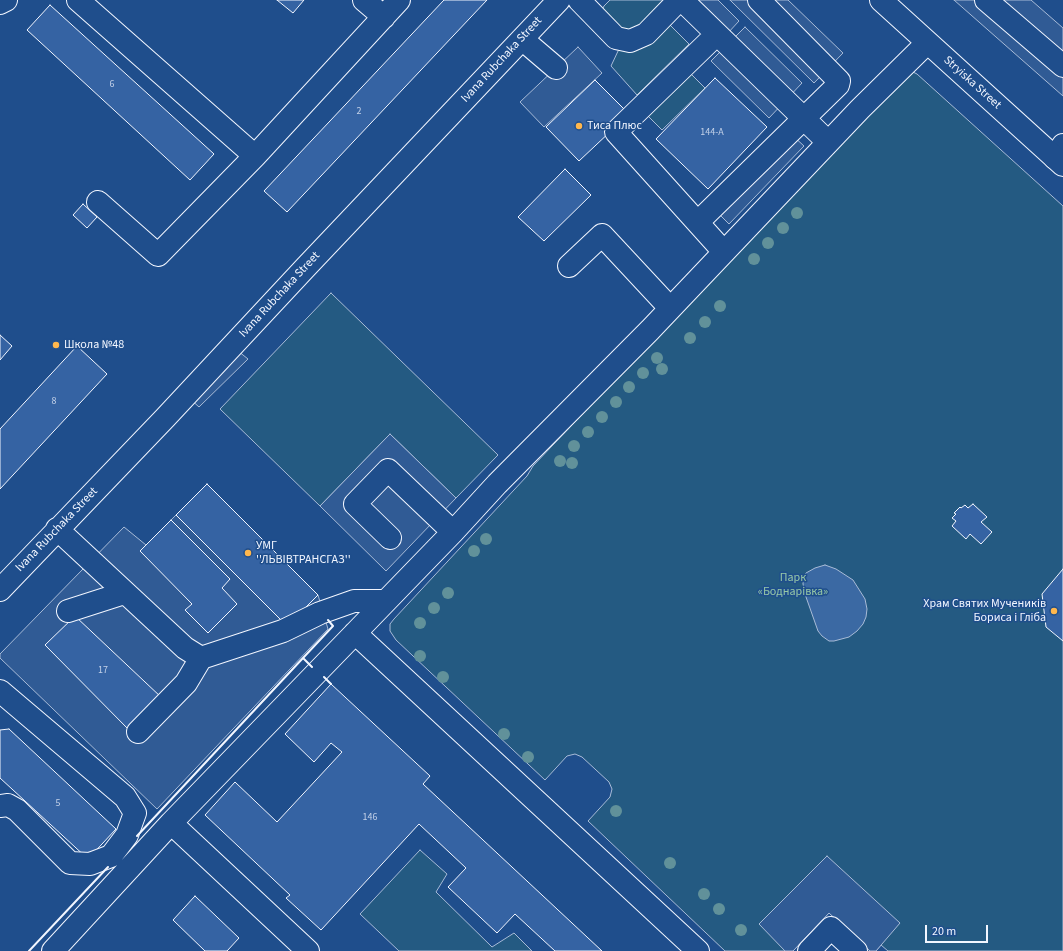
<!DOCTYPE html>
<meta charset="utf-8">
<style>
body{margin:0}
#map{position:relative;width:1063px;height:951px;overflow:hidden;background:#1f4e8c;font-family:"Source Sans 3",sans-serif}
canvas{display:block}
.scale{position:absolute;left:925px;top:925px;width:63px;height:18px;box-sizing:border-box;border:2px solid #f2f6ff;border-top:0;padding-left:5px;font-size:12px;line-height:14px;white-space:nowrap;color:#f2f6ff;-webkit-text-stroke:3px #1f4e8c;paint-order:stroke}
</style>
<div id="map">
<canvas width="1063" height="951"></canvas>
<div class="scale">20 m</div>
</div>
<script>
const ctx = document.querySelector('canvas').getContext('2d');
ctx.lineJoin = 'round';
function paint(path, color) { ctx.fillStyle = color; ctx.fill(path, 'evenodd'); }
const shape = rows => new Path2D(rows.map(r => 'M' + r).join(''));
function stroke(path, color, width, dash) { ctx.strokeStyle = color; ctx.lineWidth = width; ctx.lineCap = dash ? 'butt' : 'round'; ctx.setLineDash(dash || []); ctx.stroke(path); }
function drawText(font, color, halo, rows, align = 'center') {
  ctx.font = font + ' "Source Sans 3",sans-serif'; ctx.lineWidth = 3; ctx.setLineDash([]); ctx.textBaseline = 'middle'; ctx.strokeStyle = halo; ctx.fillStyle = color; for (const [text, x, y, turn = 0] of rows) {
    ctx.save(); ctx.translate(x, y); ctx.rotate((+turn || 0) * Math.PI / 180); ctx.textAlign = isNaN(turn) ? turn : align; if (halo) ctx.strokeText(text, 0, 0); ctx.fillText(text, 0, 0); ctx.restore();
  }
}
const green = shape([
 [610,0,668,0,637,32,622,33,602,10,604,6,610,0],
 [666,21,689,44,637,95,611,66,619,49,666,21],
 [911,71,917,74,1063,206,1063,951,888,951,881,945,876,951,870,951,829,913,793,951,725,951,588,821,610,797,612,789,609,782,582,757,575,754,567,756,545,780,396,640,390,631,390,624,394,619,527,476,533,466,667,325,911,71],
 [690,73,705,88,662,130,647,115,690,73],
 [331,293,498,455,456,498,390,434,320,506,220,409,331,293],
 [420,850,447,874,436,892,492,947,514,933,532,951,399,951,360,914,420,850]
]);
const parking = shape([
 [693,0,718,0,739,21,727,34,693,0],
 [730,0,788,0,843,53,814,83,730,0],
 [954,0,1031,0,1063,28,1063,96,954,0],
 [745,27,802,83,769,118,711,61,745,27],
 [578,47,602,73,544,127,520,102,578,47],
 [792,135,804,146,729,224,718,213,792,135],
 [238,351,248,359,199,407,189,398,238,351],
 [390,434,456,498,386,571,320,506,390,434],
 [207,484,318,595,328,629,157,809,0,658,0,654,124,527,146,545,207,484],
 [827,856,900,923,876,951,870,951,829,913,793,951,785,951,759,924,827,856]
]);
const water = shape([
 [825,565,836,569,853,580,865,599,867,609,866,617,863,624,857,631,849,637,834,641,829,641,822,636,818,631,806,597,803,584,803,577,806,573,815,568,825,565]
]);
const building = shape([
 [277,0,304,0,293,13,277,0],
 [444,0,487,0,287,212,264,191,444,0],
 [50,5,214,154,190,180,27,30,50,5],
 [715,78,767,127,708,189,656,139,715,78],
 [595,80,629,114,579,161,546,127,595,80],
 [565,169,591,195,544,241,518,217,565,169],
 [83,204,97,217,87,228,73,215,83,204],
 [0,335,12,346,0,360,0,335],
 [77,346,107,374,0,489,0,429,77,346],
 [207,484,318,595,287,626,176,515,207,484],
 [973,504,987,517,981,522,992,532,981,544,970,534,966,539,952,526,956,521,952,518,956,514,954,513,960,507,961,508,965,505,968,508,973,504],
 [171,520,230,579,222,588,237,604,208,633,185,610,192,604,140,551,171,520],
 [1063,569,1063,641,1046,627,1042,594,1063,569],
 [75,616,162,698,130,731,45,645,75,616],
 [331,684,430,776,423,784,602,951,555,951,515,914,497,933,448,887,466,868,419,824,321,930,286,898,290,895,205,815,235,782,277,822,342,752,331,743,314,762,285,734,331,684],
 [9,729,116,829,88,859,0,778,0,730,9,729],
 [195,896,239,938,227,951,205,951,173,920,195,896]
]);
const minor = shape([
 [78,0,255,156,399,0],
 [364,0,384,17],
 [579,0,616,38,630,41,646,34,679,0],
 [682,0,790,105,828,142],
 [986,0,1063,66],
 [0,3,6,0],
 [717,34,616,132,724,252],
 [522,39,556,68],
 [1055,158,1063,145],
 [98,202,158,255,255,156],
 [698,222,838,85,839,81,759,0],
 [569,266,602,235,670,308],
 [57,529,185,648,201,658,283,631,320,613,354,601,386,601],
 [390,538,355,504,388,470,453,532],
 [0,590,165,418,305,268,559,0],
 [68,611,124,593],
 [355,633,698,951],
 [0,691,125,797,135,813,127,835,111,856,90,864,70,863,17,810,8,805,0,806],
 [138,732,186,683,201,658],
 [171,823,308,951],
 [53,951,171,823,453,532,497,484,650,330,860,109,927,43],
 [809,951,831,928,856,951]
]);
const major = shape([
 [881,0,1063,165]
]);
const wall = shape([
 [303,658,333,626,328,620],
 [324,677,331,684],
 [137,836,303,658,312,667],
 [29,951,108,867]
]);
const trees = [
 [797,213],
 [783,228],
 [768,243],
 [754,259],
 [720,306],
 [705,322],
 [690,338],
 [657,358],
 [662,369],
 [643,373],
 [629,387],
 [616,402],
 [602,417],
 [588,432],
 [574,446],
 [560,461],
 [572,463],
 [486,539],
 [474,551],
 [448,593],
 [434,608],
 [420,623],
 [420,656],
 [443,677],
 [504,734],
 [528,757],
 [616,811],
 [670,863],
 [704,894],
 [719,909],
 [741,930]
];
const markers = [
 [579,126,4,"#ffb74d"],
 [56,345,4,"#ffb74d"],
 [248,553,4,"#ffb74d"],
 [1054,611,4,"#ffb74d"]
];
const numberNames = [
 ["6",112,85],
 ["2",359,112],
 ["144-А",712,133],
 ["8",54,402],
 ["17",103,671],
 ["5",58,804],
 ["146",370,818]
];
const streetNames = [
 ["Ivana Rubchaka Street",502,60,-47],
 ["Stryiska Street",972,83,42],
 ["Ivana Rubchaka Street",280,295,-47],
 ["Ivana Rubchaka Street",57,530,-46]
];
const poiNames = [
 ["Тиса Плюс",587,126],
 ["Школа №48",64,345],
 ["УМГ",256,546],
 ["''ЛЬВІВТРАНСГАЗ''",256,560],
 ["Храм Святих Мучеників",1046,604,"right"],
 ["Бориса і Гліба",1046,618,"right"]
];
const parkNames = [
 ["Парк",793,578],
 ["«Боднарівка»",793,592]
];
paint(green, '#245a82');
stroke(green, '#a8bbd7', 1);
paint(parking, '#305b95');
stroke(parking, '#a8bbd7', 1);
paint(water, '#3b69a3');
stroke(water, '#a8bbd7', 1);
paint(building, '#3563a3');
stroke(building, '#f2f6ff', 1);
stroke(minor, '#f2f6ff', 24);
stroke(major, '#f2f6ff', 24);
stroke(minor, '#1f4e8c', 22);
stroke(major, '#1f4e8c', 22);
stroke(wall, '#f2f6ff', 2);
ctx.fillStyle = '#61919a';
for (const [x, y] of trees) { ctx.beginPath(); ctx.arc(x, y, 6, 0, 2 * Math.PI); ctx.fill(); }
for (const [x, y, r, color] of markers) { const dot = new Path2D(); dot.arc(x, y, r, 0, 2 * Math.PI); ctx.fillStyle = color; ctx.fill(dot); stroke(dot, '#1f4e8c', 1.5); }
drawText('10px', '#c3d1e8', null, numberNames);
drawText('12px', '#f2f6ff', '#1f4e8c', streetNames);
drawText('12px', '#f2f6ff', '#1f4e8c', poiNames, 'left');
drawText('12px', '#97c8a6', '#1f4e8c', parkNames);
</script>
